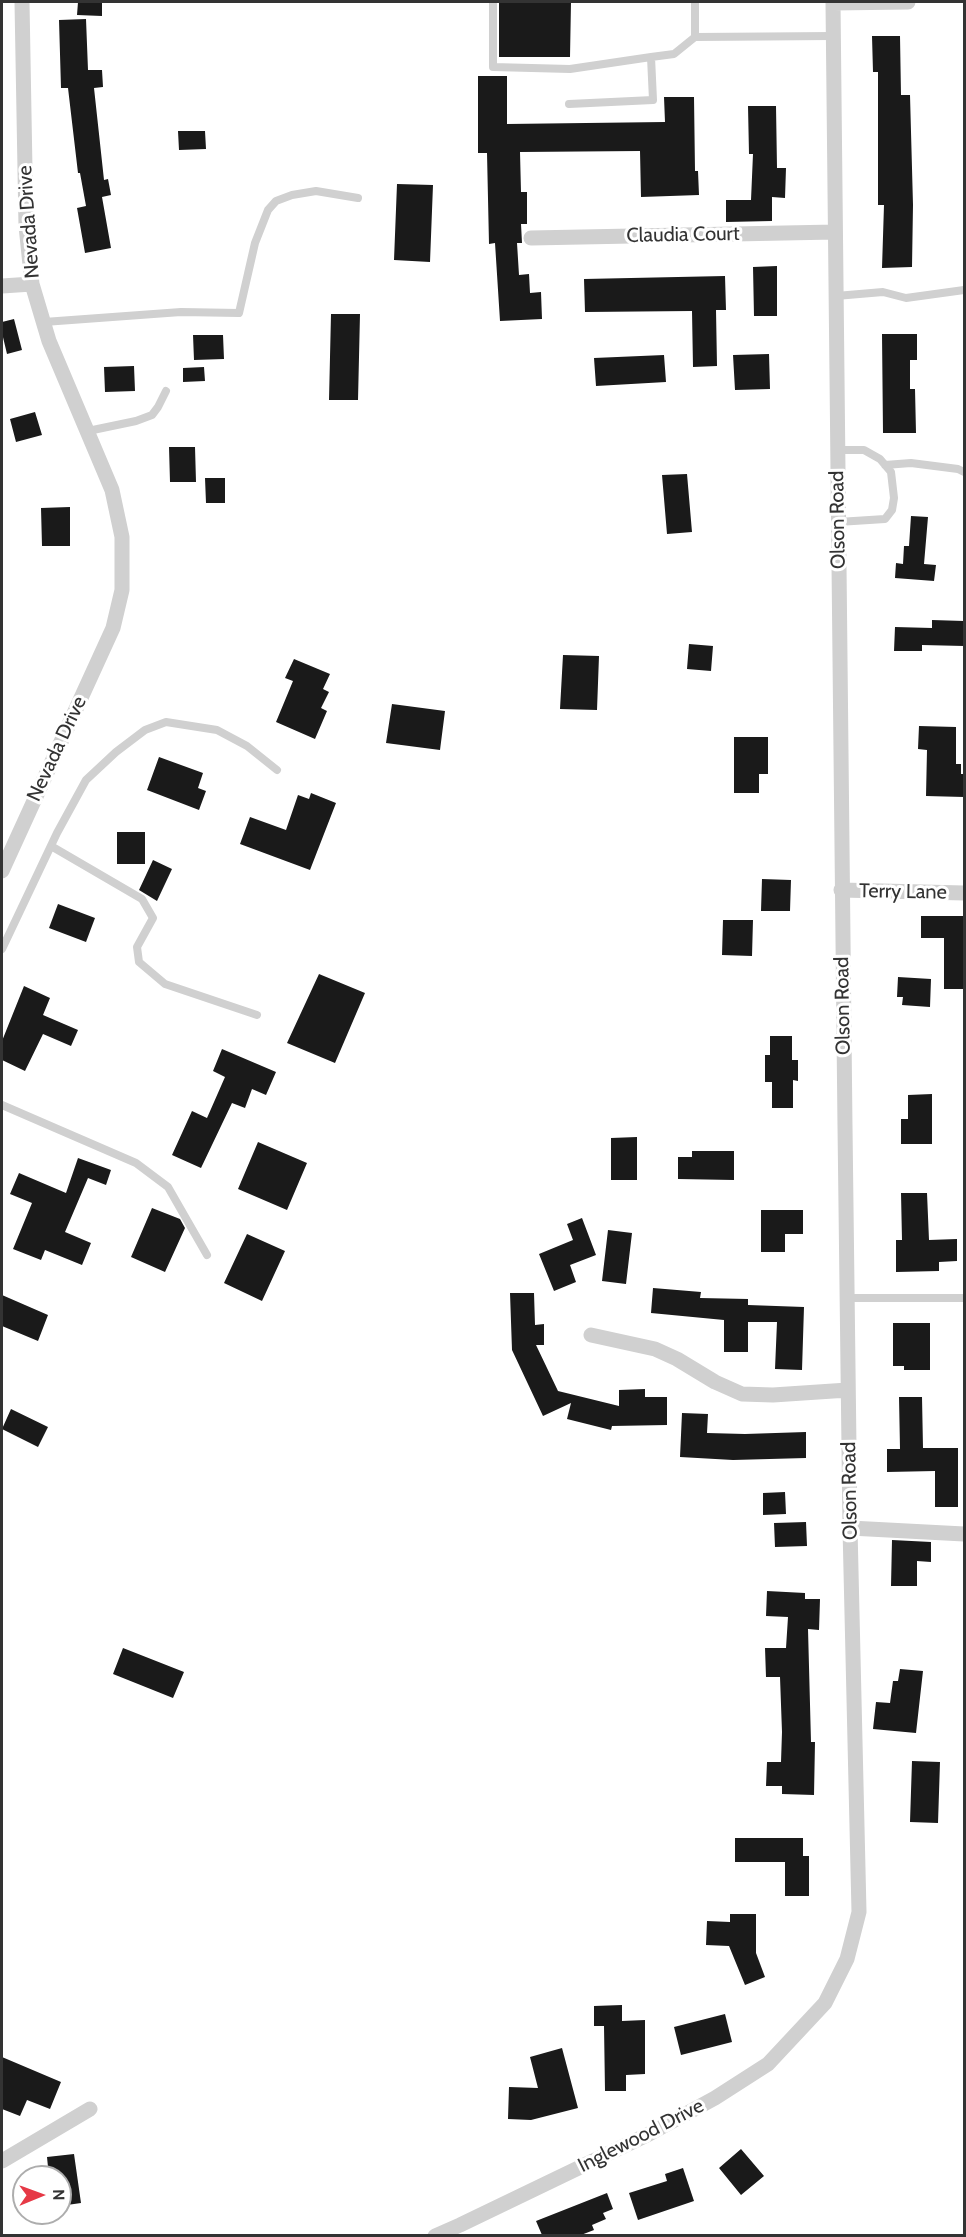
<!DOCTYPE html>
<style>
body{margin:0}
#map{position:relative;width:966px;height:2237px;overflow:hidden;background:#fff;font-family:Cabin,sans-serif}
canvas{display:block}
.frame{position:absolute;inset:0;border:3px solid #333;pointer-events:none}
.north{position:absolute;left:12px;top:2165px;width:60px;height:60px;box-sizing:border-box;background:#fff;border:2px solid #adadad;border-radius:50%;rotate:89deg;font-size:16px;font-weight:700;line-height:24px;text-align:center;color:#333}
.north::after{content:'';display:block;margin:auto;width:21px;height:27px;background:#e63946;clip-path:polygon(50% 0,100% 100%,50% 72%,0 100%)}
</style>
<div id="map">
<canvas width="966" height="2237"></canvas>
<div class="frame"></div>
<div class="north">N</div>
</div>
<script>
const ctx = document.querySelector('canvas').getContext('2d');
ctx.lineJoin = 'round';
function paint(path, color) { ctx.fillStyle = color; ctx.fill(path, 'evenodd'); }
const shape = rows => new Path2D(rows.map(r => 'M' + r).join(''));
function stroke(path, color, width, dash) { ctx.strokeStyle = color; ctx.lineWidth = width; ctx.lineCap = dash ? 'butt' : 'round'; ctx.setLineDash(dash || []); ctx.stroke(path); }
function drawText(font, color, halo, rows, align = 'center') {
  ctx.font = font + ' Cabin,sans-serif'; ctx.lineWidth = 6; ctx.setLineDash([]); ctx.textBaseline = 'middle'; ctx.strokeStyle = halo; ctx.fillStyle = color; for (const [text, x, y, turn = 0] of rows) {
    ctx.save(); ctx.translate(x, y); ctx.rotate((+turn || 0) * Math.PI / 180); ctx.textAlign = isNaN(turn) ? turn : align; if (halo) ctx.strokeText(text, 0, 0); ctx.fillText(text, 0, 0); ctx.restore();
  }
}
const building = shape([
 [78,2,102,2,102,16,77,15],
 [499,2,571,2,570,57,499,57],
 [86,19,88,70,102,70,103,87,94,88,104,180,108,179,111,195,102,197,111,248,85,253,77,208,86,206,80,173,78,173,68,88,61,88,59,20],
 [872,36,900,36,901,95,910,95,913,205,912,267,882,268,884,205,878,205,878,72,873,72],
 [478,76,507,76,507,124,665,122,664,97,694,97,695,171,698,171,699,195,641,197,640,151,520,152,521,192,527,192,527,224,521,224,522,243,517,243,519,275,529,274,530,293,541,292,542,319,500,321,495,243,489,244,487,153,478,153],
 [748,106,776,106,777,168,786,168,785,198,772,197,772,221,726,222,726,200,751,200,753,154,749,154],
 [178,131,205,131,206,149,179,150],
 [397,184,433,185,430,262,394,260],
 [777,266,777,316,754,316,753,267],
 [725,276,726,310,716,310,717,366,693,367,692,311,585,312,584,279],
 [331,314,360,314,358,400,329,400],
 [14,319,22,350,7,354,2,333,2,322],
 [882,334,917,334,917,360,910,360,910,389,915,389,916,433,883,433],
 [193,335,223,335,224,359,194,360],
 [769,354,770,389,735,390,733,355],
 [664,355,666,382,596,386,594,358],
 [134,366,135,391,105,392,104,367],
 [204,367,205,381,183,382,183,368],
 [35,412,42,435,16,442,10,419],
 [169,447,195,447,196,482,170,482],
 [687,474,692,532,667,534,662,475],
 [205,478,225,478,225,503,206,503],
 [70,507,70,546,42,546,41,508],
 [911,516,928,517,924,564,936,565,934,581,895,578,896,563,903,564,904,546,909,546],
 [932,620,964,621,964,646,922,645,922,651,894,651,895,627,932,628],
 [689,644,713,646,711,671,687,669],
 [563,655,599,656,597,710,560,709],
 [294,659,330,674,323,689,329,692,321,708,327,711,315,739,276,722,293,681,285,678],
 [392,704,445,711,440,750,386,743],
 [919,726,956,727,956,764,961,764,961,774,964,774,964,797,926,796,927,750,918,749],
 [734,737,768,737,768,774,759,774,759,793,734,793],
 [159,757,203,773,198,788,206,791,199,810,147,790],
 [311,793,336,803,310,870,240,844,250,817,286,830,298,795,309,799],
 [117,832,145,832,145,864,117,864],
 [153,860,172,869,157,901,139,890],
 [762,879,791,880,790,911,761,911],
 [58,904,95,918,86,942,49,928],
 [921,916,964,916,964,989,944,989,944,938,921,938],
 [723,920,753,920,752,956,722,955],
 [319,974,365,993,335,1063,287,1043],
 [898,977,931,979,930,1007,902,1005,903,997,897,997],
 [24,986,50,998,43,1015,78,1030,71,1046,43,1034,25,1071,2,1060,2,1041],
 [770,1036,792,1036,792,1060,798,1060,798,1081,793,1080,793,1108,772,1108,772,1082,765,1082,765,1055,770,1055],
 [222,1049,276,1072,266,1095,252,1089,245,1108,232,1103,201,1168,172,1155,192,1111,207,1118,225,1077,213,1071],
 [932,1094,932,1144,901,1144,901,1119,908,1119,908,1095],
 [637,1137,637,1180,611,1180,611,1138],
 [258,1142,307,1163,287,1210,238,1189],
 [692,1151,734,1151,734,1180,678,1179,678,1157,692,1157],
 [78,1158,111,1170,106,1185,88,1178,65,1232,91,1243,82,1265,45,1250,41,1260,13,1249,32,1203,10,1194,19,1173,66,1193],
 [901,1193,927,1193,929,1240,957,1239,957,1261,939,1262,939,1271,896,1272,896,1240,902,1240],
 [152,1208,180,1219,185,1228,165,1272,131,1257],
 [761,1210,803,1210,803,1234,785,1234,785,1252,761,1252],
 [582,1218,596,1255,570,1265,576,1282,554,1291,539,1254,573,1240,567,1224],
 [608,1230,632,1233,626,1284,602,1281],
 [247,1234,285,1251,262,1301,224,1283],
 [653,1288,701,1292,700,1298,748,1299,748,1305,804,1307,802,1370,775,1369,777,1322,748,1322,748,1352,724,1352,724,1320,651,1313],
 [510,1293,534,1293,535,1325,544,1324,544,1345,536,1345,558,1391,619,1406,619,1390,645,1389,645,1397,667,1397,667,1425,612,1426,611,1430,567,1419,571,1403,543,1416,512,1350],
 [2,1295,48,1315,38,1341,2,1326],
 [893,1323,930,1323,930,1370,904,1370,904,1366,893,1366],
 [899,1397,922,1397,923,1448,958,1448,958,1507,935,1507,935,1471,887,1472,887,1449,900,1449],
 [11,1409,48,1427,38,1447,2,1429],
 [682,1413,708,1414,707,1433,745,1434,806,1432,806,1458,733,1460,680,1457],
 [785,1492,786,1514,763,1515,763,1493],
 [806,1522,807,1546,775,1547,774,1523],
 [892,1540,931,1542,931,1562,917,1561,917,1586,891,1586],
 [767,1591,805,1593,805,1599,820,1599,819,1630,808,1629,811,1742,815,1742,814,1795,782,1794,782,1786,766,1786,767,1762,781,1762,782,1732,780,1677,766,1677,765,1648,786,1648,788,1617,766,1616],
 [123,1648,184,1672,173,1698,113,1674],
 [900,1669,923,1671,916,1733,873,1729,876,1702,890,1703,893,1681,898,1681],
 [912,1761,940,1762,938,1823,910,1822],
 [735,1838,803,1838,803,1856,809,1856,809,1896,785,1896,785,1862,735,1862],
 [730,1914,756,1914,756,1953,765,1977,745,1985,729,1946,706,1945,707,1921,730,1922],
 [622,2005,622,2021,645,2020,645,2074,626,2075,626,2091,605,2091,604,2026,594,2026,594,2006],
 [725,2014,732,2042,681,2055,674,2027],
 [562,2048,578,2108,531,2120,508,2119,509,2087,538,2088,530,2057],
 [2,2057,61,2082,50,2109,27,2100,20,2116,2,2109],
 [741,2149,764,2176,741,2195,719,2168],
 [74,2154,81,2203,60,2206,60,2177,49,2177,47,2157],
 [683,2168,694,2201,638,2220,629,2193,667,2181,665,2174],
 [607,2193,613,2209,603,2213,606,2219,592,2225,594,2230,581,2235,542,2235,536,2221]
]);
const service = shape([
 [493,2,493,67,570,69,651,57,674,54,695,37],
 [695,2,695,37,833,36],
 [569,104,653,100,651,57],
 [836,296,883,292,906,298,964,290],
 [44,322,181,312,239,313,255,243,268,210,276,201,292,195,316,191,358,198],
 [88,431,136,421,152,415,158,407,166,391],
 [837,450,864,450,880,459,891,472,894,498,892,510,885,519,838,522],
 [885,465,911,463,958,469,964,472],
 [51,846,142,899,153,918,137,947,139,962,165,984,257,1015],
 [2,949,57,833,86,780,116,752,145,730,166,722,217,730,247,746,277,770],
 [2,1105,136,1163,168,1187,207,1255],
 [847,1298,964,1298]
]);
const minor = shape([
 [833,3,908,2],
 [531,238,835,232],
 [2,286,32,284],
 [2,871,113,628,122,590,122,537,112,490,49,341,32,284,26,226,22,2],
 [841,890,964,893],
 [591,1335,655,1349,677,1359,715,1382,742,1394,773,1395,848,1390],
 [850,1528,964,1534],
 [2,2161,90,2109],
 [435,2236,460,2225,649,2134,715,2098,768,2064,825,2003,847,1959,859,1912,850,1528,845,1126,833,2]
]);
const streetNames = [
 ["Nevada Drive",29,222,-94],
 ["Claudia Court",683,235,-1],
 ["Olson Road",838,520,-91],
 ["Nevada Drive",57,749,-65],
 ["Terry Lane",903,892,1],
 ["Olson Road",843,1006,-91],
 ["Olson Road",850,1491,-91],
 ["Inglewood Drive",641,2136,-27]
];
paint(building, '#1a1a1a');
stroke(service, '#d0d0d0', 8);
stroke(minor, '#d0d0d0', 15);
drawText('20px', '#333', '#fff', streetNames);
</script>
